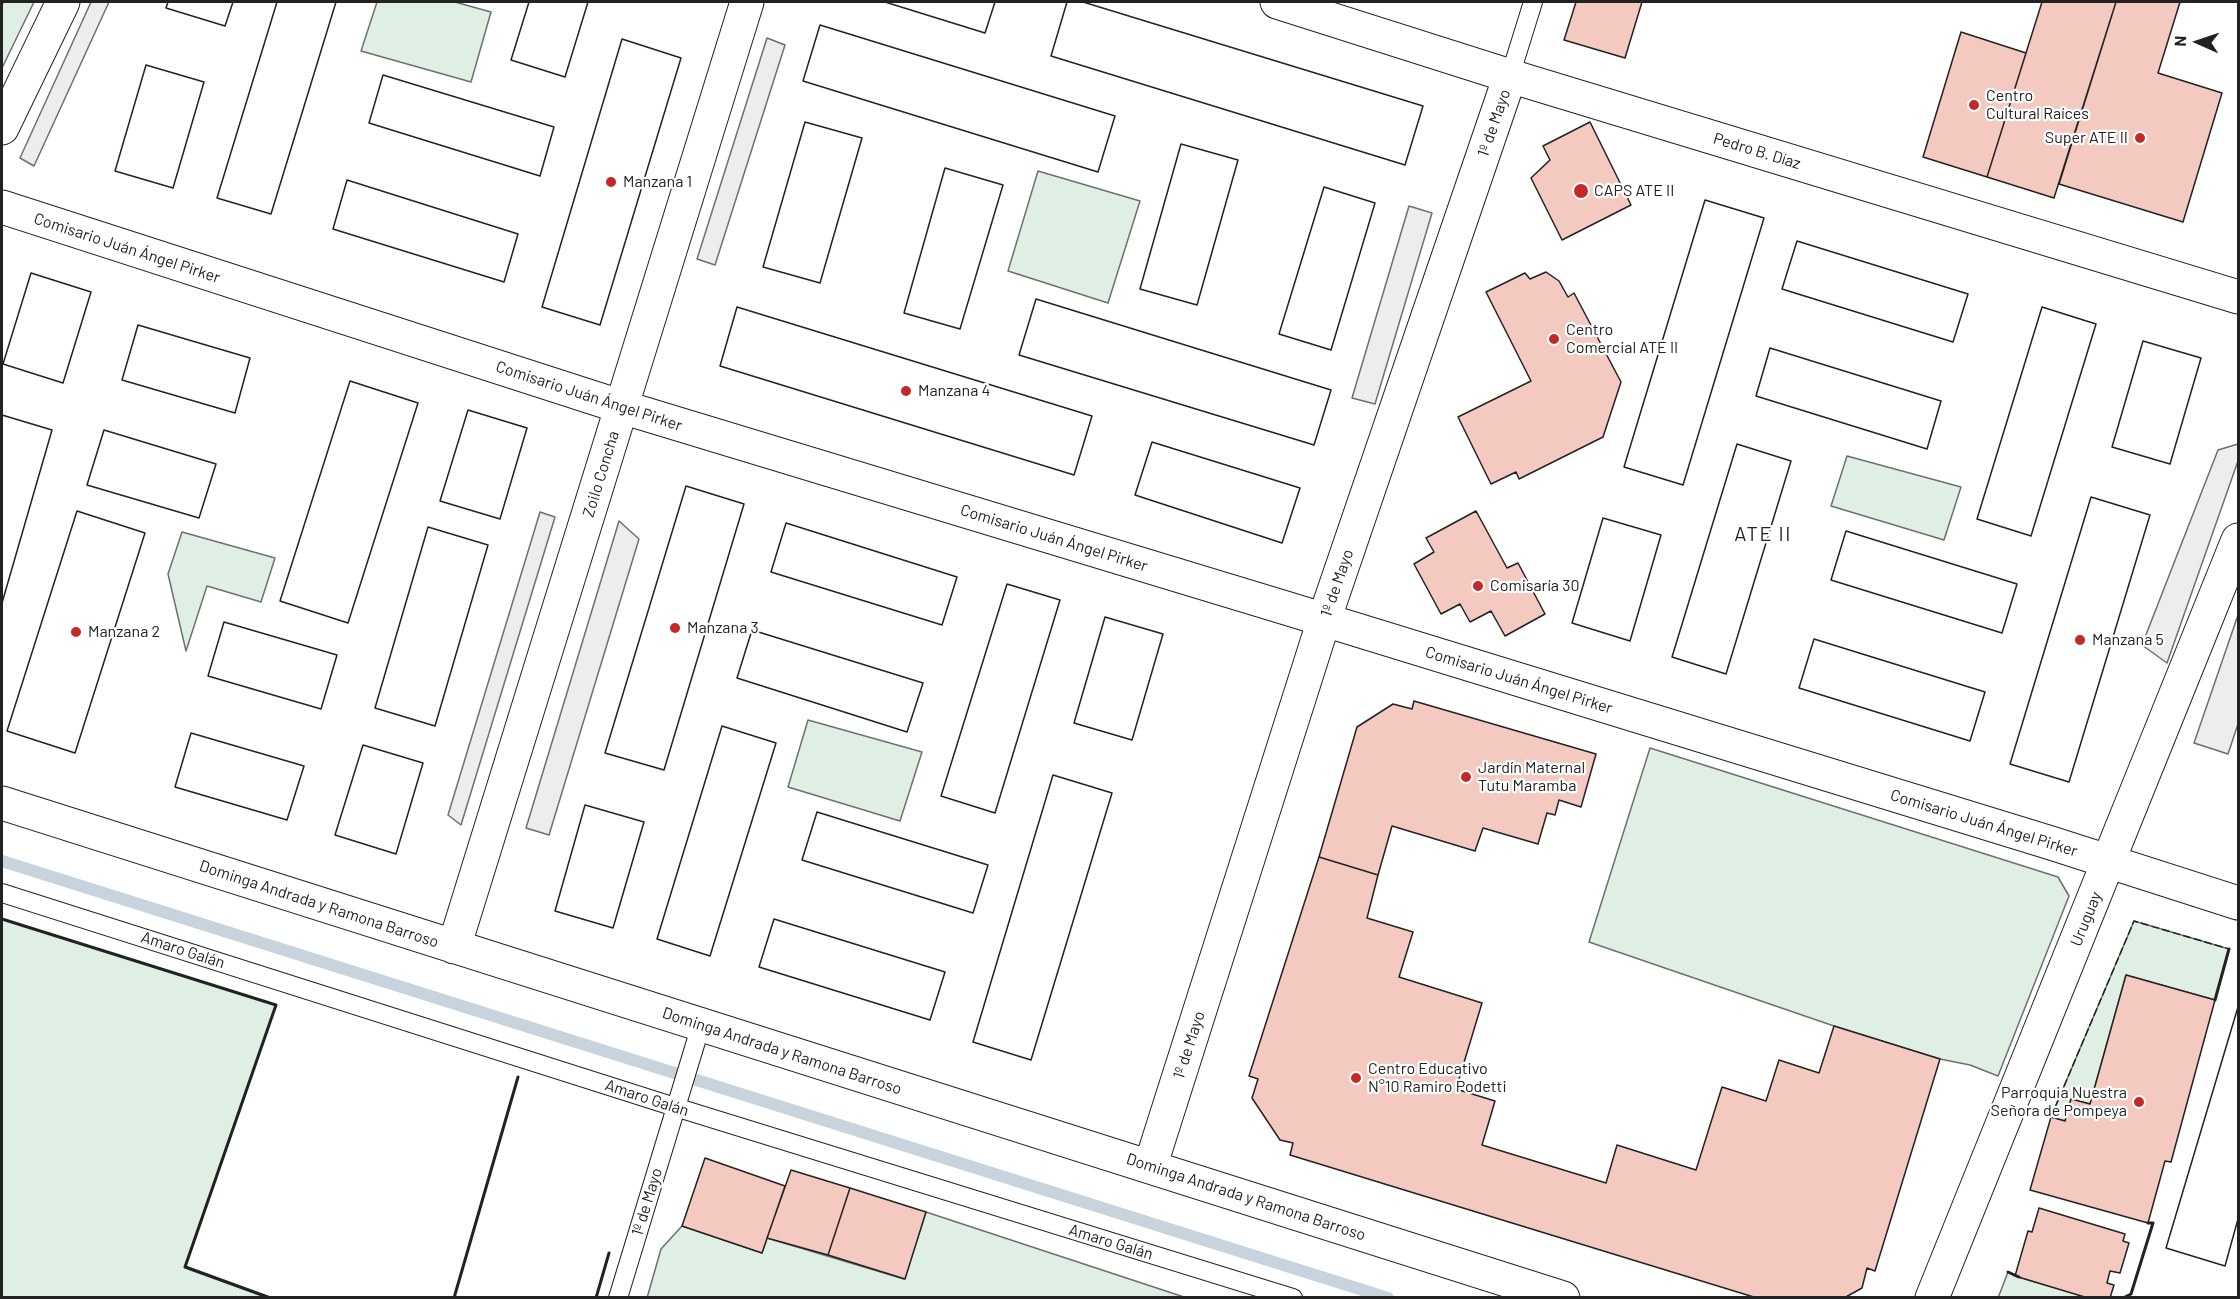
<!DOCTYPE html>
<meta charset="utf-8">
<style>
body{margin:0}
#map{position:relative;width:2240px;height:1299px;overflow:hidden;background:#fff;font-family:Barlow,sans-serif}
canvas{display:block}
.frame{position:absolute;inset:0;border:3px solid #222;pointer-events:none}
.north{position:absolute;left:2168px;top:12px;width:60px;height:60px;-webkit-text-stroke:4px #fff;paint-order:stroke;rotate:273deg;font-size:16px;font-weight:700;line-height:24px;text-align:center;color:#222}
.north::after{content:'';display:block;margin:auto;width:21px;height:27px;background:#222;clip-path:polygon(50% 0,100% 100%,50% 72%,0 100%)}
</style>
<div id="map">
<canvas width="2240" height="1299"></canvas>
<div class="frame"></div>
<div class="north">N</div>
</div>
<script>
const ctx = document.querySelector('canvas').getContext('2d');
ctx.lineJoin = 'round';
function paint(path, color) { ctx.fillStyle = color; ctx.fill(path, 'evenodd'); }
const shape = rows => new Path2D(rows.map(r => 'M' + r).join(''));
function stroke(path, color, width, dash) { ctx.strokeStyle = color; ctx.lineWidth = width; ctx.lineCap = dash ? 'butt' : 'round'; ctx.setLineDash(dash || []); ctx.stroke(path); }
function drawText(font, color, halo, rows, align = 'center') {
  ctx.font = font + ' Barlow,sans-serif'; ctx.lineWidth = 4.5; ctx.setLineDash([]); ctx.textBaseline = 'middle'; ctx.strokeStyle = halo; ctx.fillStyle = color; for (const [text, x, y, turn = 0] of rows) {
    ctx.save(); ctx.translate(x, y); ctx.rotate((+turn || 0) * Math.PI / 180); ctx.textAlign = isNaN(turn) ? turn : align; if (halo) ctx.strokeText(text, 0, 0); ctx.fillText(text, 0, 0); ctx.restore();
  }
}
const green = shape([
 [3,2,34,2,2,68,2,7,3,2],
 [377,2,455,2,491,12,471,82,361,51,377,2],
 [1038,171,1140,201,1108,303,1008,271,1038,171],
 [1847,456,1961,487,1944,540,1831,506,1847,456],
 [182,532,275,558,261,602,207,586,186,651,168,574,182,532],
 [808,720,922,752,900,821,788,787,808,720],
 [1650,748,2058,877,2069,896,1998,1076,1970,1065,1940,1059,1834,1026,1589,942,1650,748],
 [2,919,276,1005,185,1266,270,1297,2,1297,2,919],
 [2134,921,2229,949,2215,1000,2126,975,2090,1104,2071,1099,2065,1121,2051,1117,2134,921],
 [926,1212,1184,1297,647,1298,661,1249,682,1226,762,1253,767,1238,904,1279,926,1212],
 [2008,1272,2015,1276,2088,1297,1998,1298,2008,1272]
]);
const parking = shape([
 [91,2,109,2,34,166,20,158,91,2],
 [767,38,785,45,715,265,697,259,767,38],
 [1409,206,1432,213,1375,404,1352,398,1409,206],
 [2238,444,2238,461,2167,663,2142,645,2218,450,2238,444],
 [540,512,555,517,461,825,448,815,540,512],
 [619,521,639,539,549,835,526,828,619,521],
 [2238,615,2238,724,2228,754,2194,743,2238,615]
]);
const stream = shape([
 [2,861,1388,1298]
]);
const building = shape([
 [168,2,233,2,225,26,166,8,168,2],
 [168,2,233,2,225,26,166,8,168,2],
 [277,2,336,2,271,214,217,198,277,2],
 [277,2,336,2,271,214,217,198,277,2],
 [529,2,588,2,565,77,511,60,529,2],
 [529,2,588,2,565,77,511,60,529,2],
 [885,2,995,2,985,33,885,2],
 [885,2,995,2,985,33,885,2],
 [1067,2,1083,2,1423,106,1405,165,1051,56,1067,2],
 [1067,2,1083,2,1423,106,1405,165,1051,56,1067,2],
 [1576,2,1642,2,1625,58,1564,40,1576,2],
 [2042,2,2116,2,2054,198,1987,177,2042,2],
 [2116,2,2180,2,2158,73,2222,93,2183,222,2059,184,2116,2],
 [820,25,1115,116,1098,172,803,81,820,25],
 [820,25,1115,116,1098,172,803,81,820,25],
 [1961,32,2026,53,1987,177,1923,157,1961,32],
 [622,39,681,58,600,325,542,307,622,39],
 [622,39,681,58,600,325,542,307,622,39],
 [146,65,204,82,173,188,115,171,146,65],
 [146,65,204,82,173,188,115,171,146,65],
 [383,75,554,127,540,176,369,123,383,75],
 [383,75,554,127,540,176,369,123,383,75],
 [805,122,862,138,820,283,763,267,805,122],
 [805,122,862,138,820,283,763,267,805,122],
 [1590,122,1631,205,1562,240,1531,178,1550,160,1543,146,1590,122],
 [1181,144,1238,160,1197,305,1140,289,1181,144],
 [1181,144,1238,160,1197,305,1140,289,1181,144],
 [945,168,1003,185,960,329,904,313,945,168],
 [945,168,1003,185,960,329,904,313,945,168],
 [347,180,518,234,504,282,333,229,347,180],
 [347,180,518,234,504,282,333,229,347,180],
 [1324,187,1375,203,1331,350,1279,334,1324,187],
 [1324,187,1375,203,1331,350,1279,334,1324,187],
 [1705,200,1764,218,1683,485,1624,467,1705,200],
 [1705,200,1764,218,1683,485,1624,467,1705,200],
 [1797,241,1968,294,1953,342,1782,289,1797,241],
 [1797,241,1968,294,1953,342,1782,289,1797,241],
 [1546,272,1559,281,1568,297,1574,293,1621,382,1603,437,1519,479,1516,472,1491,484,1458,417,1531,381,1486,292,1525,273,1530,279,1546,272],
 [31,273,91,292,63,383,3,364,31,273],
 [31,273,91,292,63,383,3,364,31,273],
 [1036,299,1331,390,1314,445,1019,355,1036,299],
 [1036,299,1331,390,1314,445,1019,355,1036,299],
 [737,307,1092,416,1074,475,720,366,737,307],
 [737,307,1092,416,1074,475,720,366,737,307],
 [2042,307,2096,324,2031,536,1977,519,2042,307],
 [2042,307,2096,324,2031,536,1977,519,2042,307],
 [138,325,250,358,235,413,122,380,138,325],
 [138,325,250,358,235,413,122,380,138,325],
 [2143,341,2201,358,2170,464,2112,447,2143,341],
 [2143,341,2201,358,2170,464,2112,447,2143,341],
 [1770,348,1941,401,1927,449,1756,396,1770,348],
 [1770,348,1941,401,1927,449,1756,396,1770,348],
 [350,381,418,403,348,623,280,601,350,381],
 [350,381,418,403,348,623,280,601,350,381],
 [468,410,527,428,500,519,440,501,468,410],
 [468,410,527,428,500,519,440,501,468,410],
 [2,415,52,430,2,603,2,415],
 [2,415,52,430,2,603,2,415],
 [104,430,216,464,199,518,87,485,104,430],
 [104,430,216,464,199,518,87,485,104,430],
 [1152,442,1300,488,1282,543,1135,495,1152,442],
 [1152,442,1300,488,1282,543,1135,495,1152,442],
 [1737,444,1791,461,1726,674,1672,657,1737,444],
 [1737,444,1791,461,1726,674,1672,657,1737,444],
 [686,486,744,504,664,770,605,753,686,486],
 [686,486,744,504,664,770,605,753,686,486],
 [2091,497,2150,515,2069,782,2010,764,2091,497],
 [2091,497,2150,515,2069,782,2010,764,2091,497],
 [77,511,145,533,75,753,7,731,77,511],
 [77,511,145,533,75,753,7,731,77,511],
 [1476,511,1507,568,1518,563,1545,614,1505,636,1491,611,1470,622,1460,604,1441,614,1414,564,1434,552,1426,538,1476,511],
 [1603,518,1661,535,1630,641,1572,623,1603,518],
 [1603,518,1661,535,1630,641,1572,623,1603,518],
 [786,523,957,577,942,625,771,572,786,523],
 [786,523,957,577,942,625,771,572,786,523],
 [428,527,488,545,435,726,375,708,428,527],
 [428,527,488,545,435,726,375,708,428,527],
 [1846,531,2017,584,2002,633,1831,580,1846,531],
 [1846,531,2017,584,2002,633,1831,580,1846,531],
 [1007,584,1060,600,995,813,941,796,1007,584],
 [1007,584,1060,600,995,813,941,796,1007,584],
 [1105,617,1163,634,1132,740,1074,723,1105,617],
 [1105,617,1163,634,1132,740,1074,723,1105,617],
 [224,622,337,655,321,709,208,676,224,622],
 [224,622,337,655,321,709,208,676,224,622],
 [752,630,923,683,907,732,737,678,752,630],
 [752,630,923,683,907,732,737,678,752,630],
 [1814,639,1985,692,1970,741,1799,688,1814,639],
 [1814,639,1985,692,1970,741,1799,688,1814,639],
 [1414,701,1596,754,1581,807,1559,800,1555,815,1547,813,1538,844,1483,828,1475,851,1392,826,1378,875,1319,857,1357,727,1393,704,1412,709,1414,701],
 [722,726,776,743,710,956,657,939,722,726],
 [722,726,776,743,710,956,657,939,722,726],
 [191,733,304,766,287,820,175,787,191,733],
 [191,733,304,766,287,820,175,787,191,733],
 [363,745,423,763,396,854,335,835,363,745],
 [363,745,423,763,396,854,335,835,363,745],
 [1053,775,1112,793,1031,1060,973,1042,1053,775],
 [1053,775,1112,793,1031,1060,973,1042,1053,775],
 [585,805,644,822,613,928,555,911,585,805],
 [585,805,644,822,613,928,555,911,585,805],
 [817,812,988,865,973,913,802,860,817,812],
 [817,812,988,865,973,913,802,860,817,812],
 [1319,857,1378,875,1367,918,1413,932,1399,977,1482,1003,1456,1089,1495,1101,1482,1145,1606,1183,1617,1145,1696,1170,1722,1087,1766,1101,1779,1060,1819,1073,1834,1026,1940,1059,1875,1271,1867,1268,1862,1288,1844,1298,1757,1298,1290,1155,1293,1143,1280,1140,1252,1098,1258,1079,1249,1076,1319,857],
 [774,919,945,972,930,1020,759,967,774,919],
 [774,919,945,972,930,1020,759,967,774,919],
 [2126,975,2215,1000,2171,1162,2165,1161,2148,1223,2030,1190,2051,1117,2065,1121,2071,1099,2090,1104,2126,975],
 [2238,1007,2238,1219,2225,1266,2166,1248,2238,1007],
 [2238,1007,2238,1219,2225,1266,2166,1248,2238,1007],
 [705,1158,785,1186,762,1253,682,1226,705,1158],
 [791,1170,850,1188,828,1255,767,1238,791,1170],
 [850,1188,926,1212,905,1279,828,1255,850,1188],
 [2039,1208,2125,1234,2123,1241,2129,1243,2120,1273,2110,1271,2107,1283,2114,1285,2110,1298,2088,1298,2015,1276,2028,1231,2032,1232,2039,1208]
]);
const service = shape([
 [1510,76,1533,2],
 [2,893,675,1107,1293,1298],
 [618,1298,701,1025]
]);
const minor = shape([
 [1277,2,1510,76,2238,297],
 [2,128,63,2],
 [2,207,622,407,1289,609,2051,843,2238,903],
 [2,803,1563,1298],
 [454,947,747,2],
 [1150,1167,1324,620,1510,76],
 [1932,1298,2238,540]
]);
const fence = shape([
 [2051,1117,2134,921,2229,949]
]);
const wall = shape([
 [2,919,276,1005,185,1267,270,1298],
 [2215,1000,2229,949],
 [2008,1272,2019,1277],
 [454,1298,518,1077],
 [596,1298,609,1253],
 [2123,1298,2131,1294,2153,1223,2148,1223]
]);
const markers = [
 [1974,105,6,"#c62828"],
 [2140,138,6,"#c62828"],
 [611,182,6,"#c62828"],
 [1581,191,8,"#c62828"],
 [1554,339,6,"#c62828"],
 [906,391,6,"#c62828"],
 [1478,586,6,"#c62828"],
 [675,628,6,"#c62828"],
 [76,632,6,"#c62828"],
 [2080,640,6,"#c62828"],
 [1466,777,6,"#c62828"],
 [1356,1078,6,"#c62828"],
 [2139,1102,6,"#c62828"]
];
const poiNames = [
 ["Centro",1986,96],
 ["Cultural Raíces",1986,114],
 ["Super ATE II",2128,138,"right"],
 ["Manzana 1",623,182],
 ["CAPS ATE II",1594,191],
 ["Centro",1566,330],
 ["Comercial ATE II",1566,348],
 ["Manzana 4",918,391],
 ["Comisaría 30",1490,586],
 ["Manzana 3",687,628],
 ["Manzana 2",88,632],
 ["Manzana 5",2092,640],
 ["Jardín Maternal",1478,768],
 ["Tutu Maramba",1478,786],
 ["Centro Educativo",1368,1069],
 ["N°10 Ramiro Podetti",1368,1087],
 ["Parroquia Nuestra",2127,1093,"right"],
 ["Señora de Pompeya",2127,1111,"right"]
];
const streetNames = [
 ["1º de Mayo",1494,123,-71],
 ["Pedro B. Díaz",1757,151,17],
 ["Comisario Juán Ángel Pirker",127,248,18],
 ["Comisario Juán Ángel Pirker",589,396,18],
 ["Zoilo Concha",601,474,-73],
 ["Comisario Juán Ángel Pirker",1054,538,17],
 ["1º de Mayo",1337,583,-71],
 ["Comisario Juán Ángel Pirker",1519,680,17],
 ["Comisario Juán Ángel Pirker",1984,823,17],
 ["Dominga Andrada y Ramona Barroso",319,904,18],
 ["Uruguay",2086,919,-68],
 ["Amaro Galán",183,950,18],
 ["1º de Mayo",1189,1045,-72],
 ["Dominga Andrada y Ramona Barroso",782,1051,18],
 ["Amaro Galán",647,1098,18],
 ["Dominga Andrada y Ramona Barroso",1246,1197,18],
 ["1º de Mayo",647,1202,-73],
 ["Amaro Galán",1111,1242,17]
];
const quarterNames = [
 ["ATE II",1763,534]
];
paint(green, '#e0efe3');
stroke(green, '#6f6f6f', 1.5);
paint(parking, '#ededed');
stroke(parking, '#6f6f6f', 1.5);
stroke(stream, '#c7d3dd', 12);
paint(building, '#f3c9c0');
stroke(building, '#222', 1.5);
stroke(service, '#222', 20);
stroke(minor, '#222', 35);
stroke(service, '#fff', 18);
stroke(minor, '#fff', 33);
stroke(fence, '#222', 1.5, [8, 3]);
stroke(wall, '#222', 3);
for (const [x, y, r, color] of markers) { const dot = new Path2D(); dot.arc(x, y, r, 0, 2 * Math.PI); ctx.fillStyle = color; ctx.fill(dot); stroke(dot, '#fff', 2); }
drawText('16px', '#222', '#fff', poiNames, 'left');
drawText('16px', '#222', '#fff', streetNames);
ctx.letterSpacing = '1.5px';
drawText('20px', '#222', '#fff', quarterNames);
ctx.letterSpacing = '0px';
</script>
